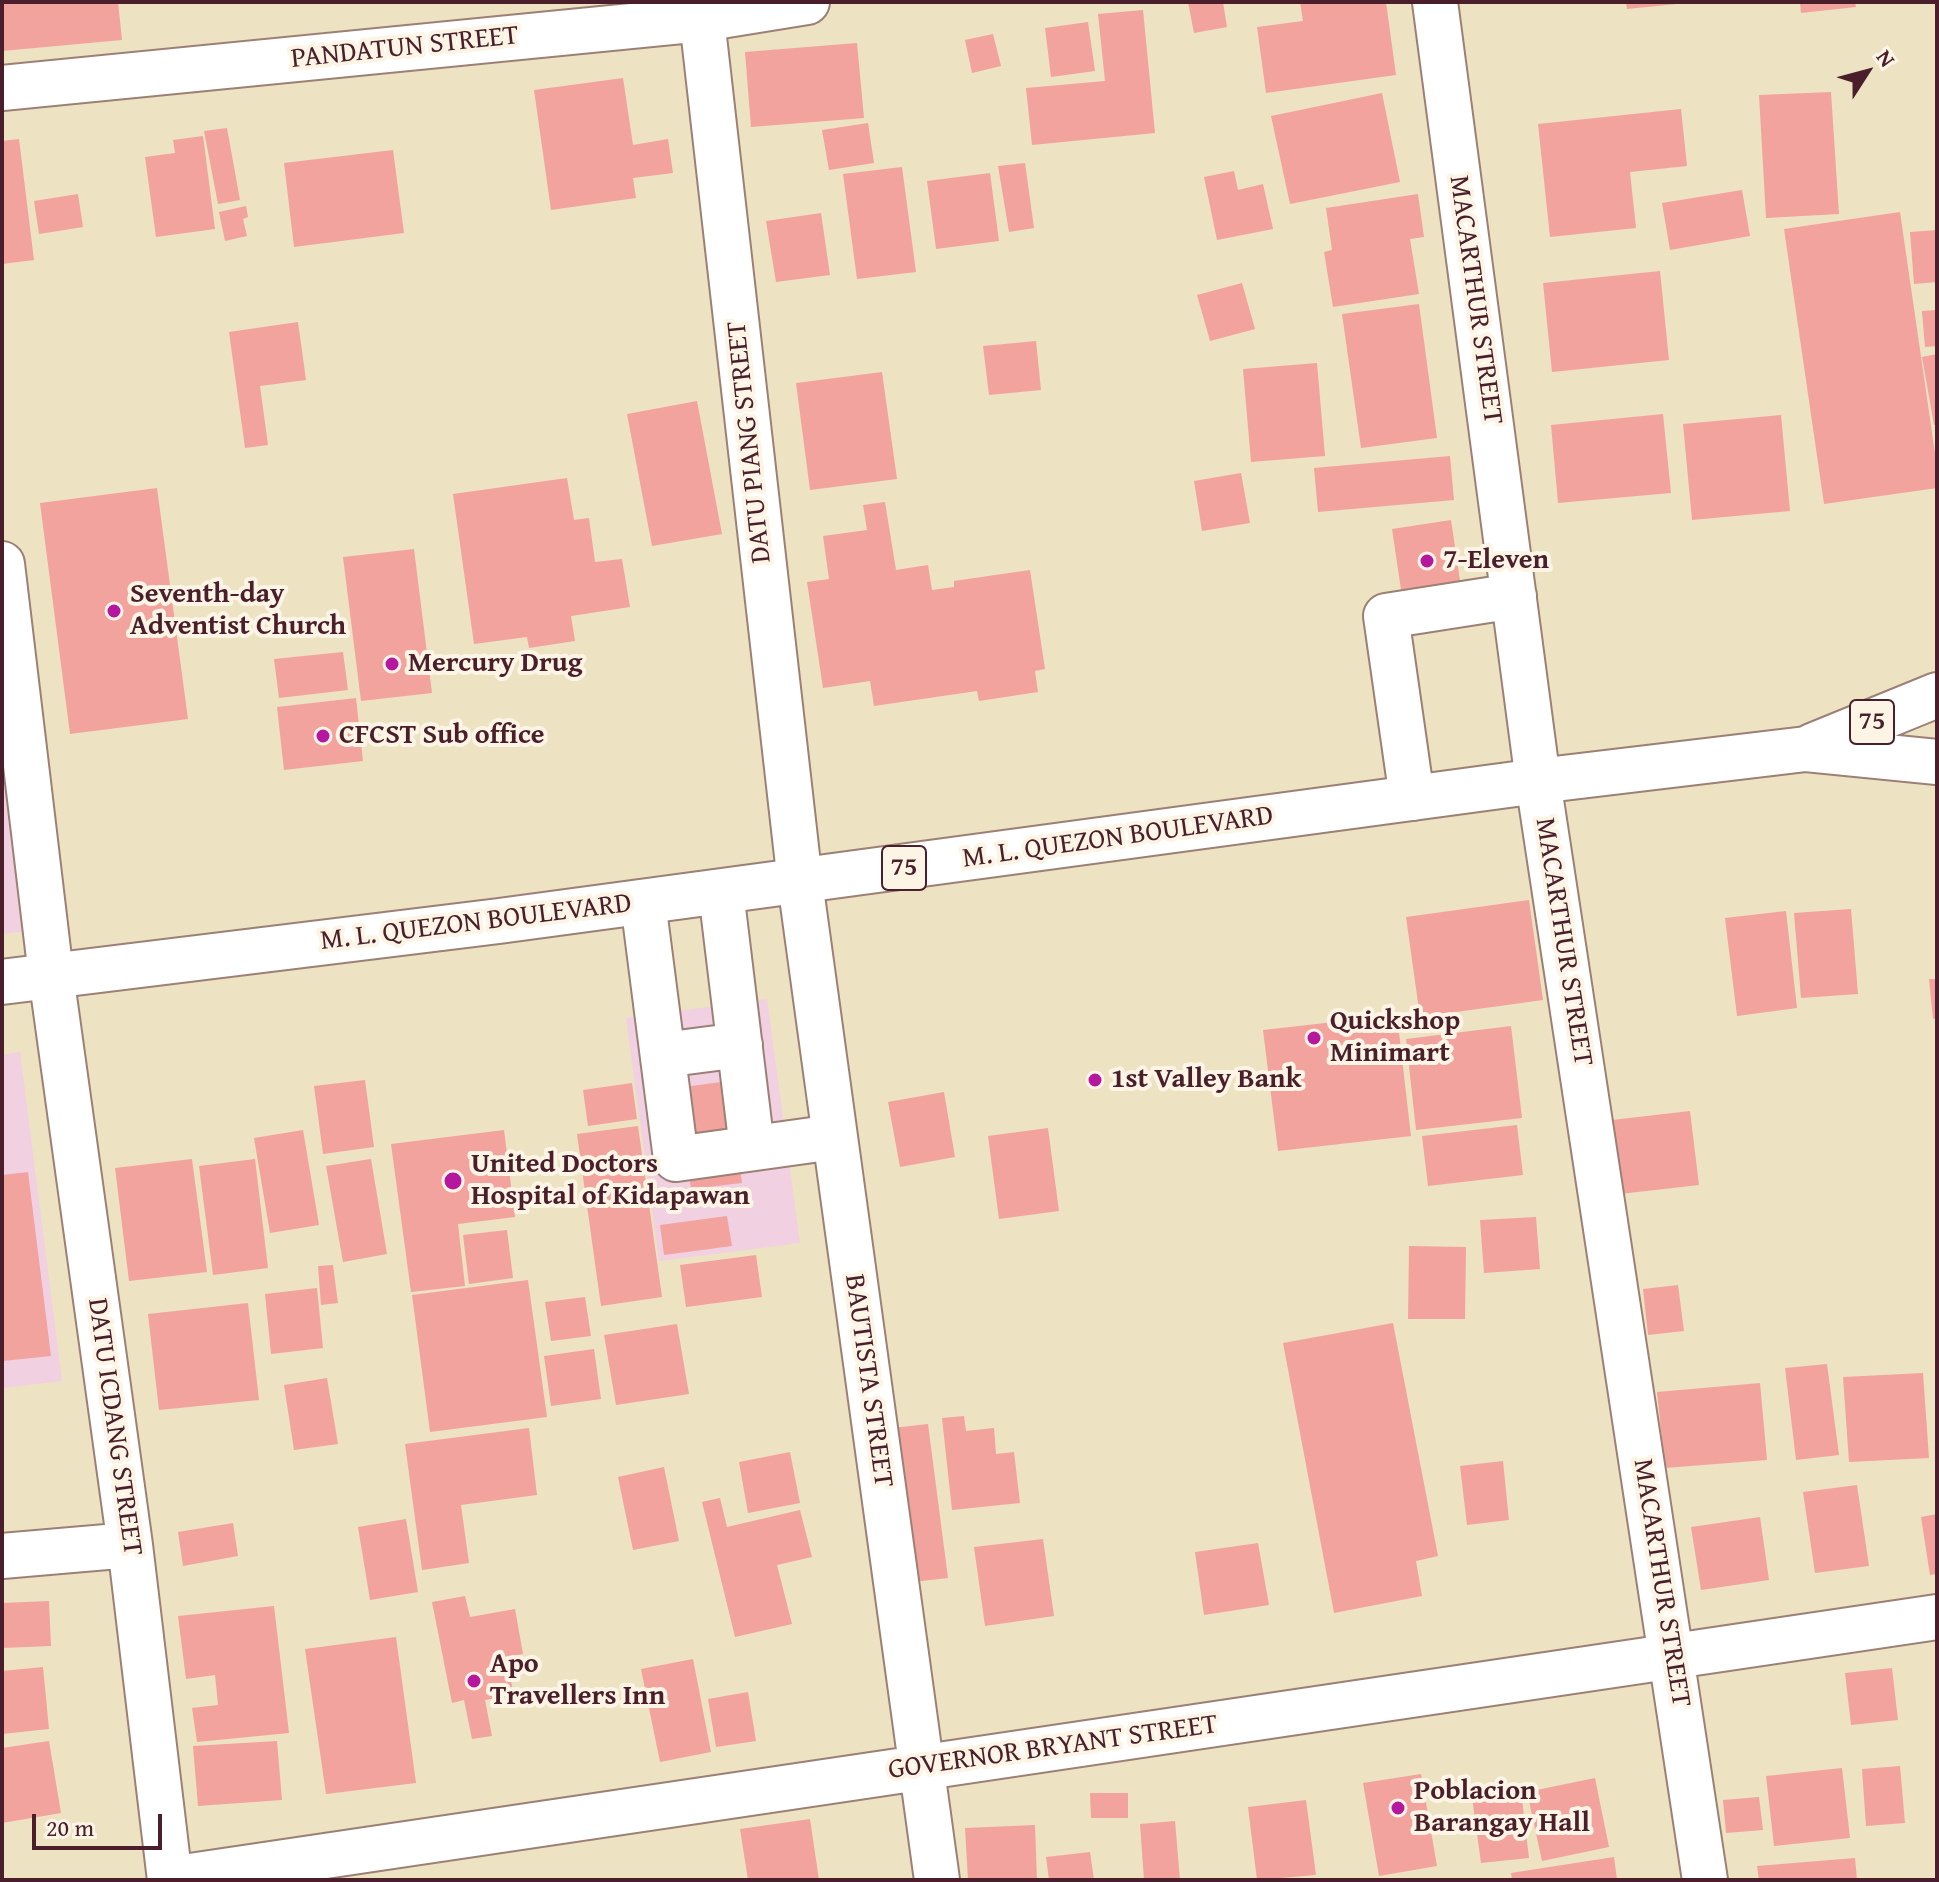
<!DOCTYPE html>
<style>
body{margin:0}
#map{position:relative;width:1939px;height:1882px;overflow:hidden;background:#ede2c2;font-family:"Gentium Book Plus",serif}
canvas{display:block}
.frame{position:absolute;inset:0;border:4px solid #4a1f2b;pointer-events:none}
.north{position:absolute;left:1827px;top:32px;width:80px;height:80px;-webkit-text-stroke:6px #fcf5e5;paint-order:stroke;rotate:54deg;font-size:22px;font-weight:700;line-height:32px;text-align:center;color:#4a1f2b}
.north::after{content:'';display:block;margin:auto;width:28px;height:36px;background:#4a1f2b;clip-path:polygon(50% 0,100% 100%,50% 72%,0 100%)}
.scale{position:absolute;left:32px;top:1814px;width:130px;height:36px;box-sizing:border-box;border:4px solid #4a1f2b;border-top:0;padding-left:10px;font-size:24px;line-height:28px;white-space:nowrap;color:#4a1f2b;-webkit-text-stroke:6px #fcf5e5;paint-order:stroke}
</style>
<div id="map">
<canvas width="1939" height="1882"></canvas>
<div class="frame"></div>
<div class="north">N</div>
<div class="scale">20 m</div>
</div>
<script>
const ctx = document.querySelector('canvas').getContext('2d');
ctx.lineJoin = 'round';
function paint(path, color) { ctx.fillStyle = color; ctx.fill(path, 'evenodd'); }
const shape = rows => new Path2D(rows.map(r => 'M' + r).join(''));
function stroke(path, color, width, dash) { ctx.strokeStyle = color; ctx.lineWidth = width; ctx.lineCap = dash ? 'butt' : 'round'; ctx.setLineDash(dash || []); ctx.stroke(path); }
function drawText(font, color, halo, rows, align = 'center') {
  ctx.font = font + ' "Gentium Book Plus",serif'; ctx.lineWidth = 8; ctx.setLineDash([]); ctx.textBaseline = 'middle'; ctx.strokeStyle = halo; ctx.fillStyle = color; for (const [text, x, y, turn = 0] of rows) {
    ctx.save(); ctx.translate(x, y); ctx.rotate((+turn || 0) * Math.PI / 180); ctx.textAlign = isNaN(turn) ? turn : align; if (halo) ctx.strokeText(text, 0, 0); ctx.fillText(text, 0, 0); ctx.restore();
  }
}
const built = shape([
 [2,652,38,930,2,934],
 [767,999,800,1243,659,1261,626,1018],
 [20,1052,62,1381,2,1388,2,1055]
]);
const building = shape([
 [2,2,118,2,122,40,2,51],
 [1188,2,1223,2,1227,27,1194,33],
 [1300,2,1386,2,1396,75,1266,93,1257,27,1303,21],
 [1626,2,1677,2,1677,4,1627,9],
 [1800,2,1855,2,1856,7,1801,13],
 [1143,10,1155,133,1032,145,1026,88,1105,81,1098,14],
 [1088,22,1095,71,1051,77,1045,28],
 [993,34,1001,66,972,73,965,40],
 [857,43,864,118,751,127,745,52],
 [623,78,633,145,668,139,673,173,633,178,636,198,551,210,534,90],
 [1831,92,1839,214,1766,218,1759,95],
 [1382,93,1400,182,1290,204,1271,116],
 [1681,109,1687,166,1630,172,1636,228,1550,237,1538,124],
 [868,123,874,163,829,170,822,130],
 [227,128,240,200,218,204,204,131],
 [203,136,215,229,156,237,145,157,175,153,173,140],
 [19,139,34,260,2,264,2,141],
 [393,150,404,233,294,247,284,163],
 [1025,163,1034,228,1009,232,998,166],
 [902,167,916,272,857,279,843,174],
 [1234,171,1238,190,1263,184,1273,229,1217,240,1204,177],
 [990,173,999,241,936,249,927,181],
 [1742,190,1750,236,1670,250,1662,203],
 [78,194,83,227,39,234,34,201],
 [1418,194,1424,237,1410,239,1419,294,1333,307,1324,252,1332,250,1326,208],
 [246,206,248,217,243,219,247,236,225,241,219,212],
 [1900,212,1937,467,1937,488,1824,504,1784,229],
 [821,213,830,275,776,282,766,221],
 [1937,230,1937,282,1914,284,1910,232],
 [1660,271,1669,360,1552,372,1543,283],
 [1242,283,1255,329,1210,341,1197,295],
 [1419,304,1437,438,1361,448,1342,314],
 [1937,310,1937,346,1925,347,1922,311],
 [298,322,306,380,260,386,268,445,245,448,229,332],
 [1036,341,1041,390,989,395,983,346],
 [1937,354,1937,424,1934,425,1922,357],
 [1317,363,1325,456,1251,462,1243,369],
 [882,372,897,479,810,490,796,383],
 [697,401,722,534,652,546,627,414],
 [1663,414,1671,493,1558,503,1551,425],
 [1781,415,1790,511,1692,520,1683,424],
 [1450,456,1454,500,1318,512,1314,468],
 [1241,473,1250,523,1202,531,1194,481],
 [567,478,574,520,589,518,595,562,622,559,630,607,571,616,575,641,529,648,527,637,474,644,453,494],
 [157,488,188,719,70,734,40,503],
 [885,502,896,570,928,565,932,590,954,587,954,581,1030,570,1045,669,1035,671,1038,692,979,701,977,691,874,706,870,681,823,688,807,582,829,579,823,536,867,530,863,505],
 [1451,520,1462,594,1403,603,1392,529],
 [414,549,432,693,361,701,343,557],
 [343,652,348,690,279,698,274,659],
 [356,698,363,761,284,770,277,707],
 [1529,900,1543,1000,1420,1017,1406,917],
 [1851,909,1858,994,1801,998,1794,913],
 [1786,911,1797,1008,1737,1016,1725,918],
 [1929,979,1937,979,1937,1018,1933,1019],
 [1397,1015,1411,1136,1278,1151,1263,1030],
 [1511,1026,1522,1118,1416,1130,1406,1039],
 [365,1080,374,1147,323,1154,314,1086],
 [728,1081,742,1183,691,1189,677,1088],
 [632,1083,637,1119,588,1126,583,1090],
 [944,1092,955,1157,900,1167,888,1102],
 [1690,1111,1699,1185,1620,1194,1612,1120],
 [1517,1125,1523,1175,1428,1186,1422,1136],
 [638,1126,662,1297,601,1306,577,1134],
 [1048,1128,1059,1211,999,1219,988,1136],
 [303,1130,319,1225,270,1233,254,1138],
 [504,1130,515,1217,458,1224,465,1286,411,1292,391,1144],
 [192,1159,207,1272,129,1281,115,1168],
 [255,1159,268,1268,213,1275,199,1166],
 [371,1159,387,1254,343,1262,326,1166],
 [28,1172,51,1356,3,1361,2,1175],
 [727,1216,732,1246,664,1255,660,1225],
 [1536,1217,1540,1269,1484,1273,1480,1220],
 [507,1230,513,1278,469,1284,463,1235],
 [1409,1246,1466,1247,1465,1319,1408,1319],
 [756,1255,762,1297,686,1307,680,1265],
 [333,1265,338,1303,321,1305,318,1266],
 [528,1280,547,1417,430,1432,412,1295],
 [1678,1285,1684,1331,1648,1335,1643,1289],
 [317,1288,323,1348,271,1354,265,1294],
 [585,1297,591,1336,551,1341,545,1302],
 [248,1303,259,1400,159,1410,148,1314],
 [1393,1323,1438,1556,1416,1561,1422,1596,1334,1613,1283,1343],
 [677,1324,689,1394,616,1405,604,1335],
 [594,1349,601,1399,551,1406,544,1356],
 [1827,1364,1839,1455,1796,1460,1785,1368],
 [1923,1373,1929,1458,1849,1462,1843,1377],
 [327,1378,338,1444,294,1450,284,1385],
 [1760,1383,1767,1460,1665,1468,1657,1392],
 [964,1416,966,1431,994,1428,996,1454,1014,1452,1020,1503,952,1510,942,1418],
 [928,1424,948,1578,904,1583,884,1429],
 [529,1428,537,1495,461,1505,469,1563,422,1570,405,1444],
 [790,1452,800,1503,748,1513,739,1462],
 [1503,1461,1509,1520,1467,1525,1460,1466],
 [664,1467,679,1541,633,1550,618,1477],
 [1857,1485,1869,1566,1815,1573,1803,1492],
 [720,1498,727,1527,800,1510,812,1557,777,1565,792,1624,735,1637,702,1502],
 [1937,1514,1937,1574,1930,1575,1921,1517],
 [1760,1517,1769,1580,1701,1590,1691,1527],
 [406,1519,418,1592,370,1600,358,1527],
 [233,1523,238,1556,183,1566,178,1532],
 [1043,1539,1054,1616,985,1626,974,1547],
 [1258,1543,1269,1605,1204,1615,1195,1552],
 [465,1596,470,1617,515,1609,523,1654,506,1657,514,1695,485,1700,492,1736,472,1739,464,1700,452,1703,432,1602],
 [49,1601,51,1646,2,1648,2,1603],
 [274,1606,289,1733,197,1742,192,1708,218,1705,215,1675,186,1679,178,1616],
 [396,1637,416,1783,326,1794,305,1649],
 [693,1659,711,1752,660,1762,641,1669],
 [43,1667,49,1729,2,1734,2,1671],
 [1892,1668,1898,1720,1851,1725,1845,1673],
 [748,1692,756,1741,716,1747,708,1699],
 [49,1741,61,1813,2,1823,2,1748],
 [277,1741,282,1800,198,1806,193,1746],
 [1900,1766,1905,1823,1866,1826,1862,1769],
 [1842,1768,1850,1838,1774,1846,1766,1776],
 [1421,1774,1437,1866,1379,1876,1363,1783],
 [1595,1778,1609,1847,1542,1861,1527,1792],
 [1521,1791,1529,1858,1481,1863,1472,1797],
 [1090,1793,1128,1793,1128,1818,1091,1818],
 [1759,1797,1763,1830,1726,1833,1723,1800],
 [1306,1800,1316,1875,1257,1880,1248,1807],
 [810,1819,819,1880,748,1880,740,1829],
 [1175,1821,1180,1880,1144,1880,1140,1824],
 [1035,1825,1037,1880,968,1880,965,1828],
 [1090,1852,1094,1880,1049,1880,1046,1857],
 [1614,1857,1617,1880,1512,1880,1511,1873],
 [1855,1858,1857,1880,1759,1880,1757,1866]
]);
const minor = shape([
 [700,2,800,882,937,1880],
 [1435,2,1538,781,1705,1880],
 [2,88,702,19,807,2],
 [2,564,51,975,130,1545,170,1880],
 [1412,798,1386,616,1514,596],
 [721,892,752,1148],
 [643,902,676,1159,834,1137],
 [663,1055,740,1045],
 [2,1556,130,1545],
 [170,1879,1937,1617]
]);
const highway = shape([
 [1812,746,1937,695],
 [2,982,499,921,1538,781,1806,749,1937,762]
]);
const markers = [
 [1427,561,8,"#b5179e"],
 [114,611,8,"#b5179e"],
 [392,664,8,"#b5179e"],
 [323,736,8,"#b5179e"],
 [1314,1038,8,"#b5179e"],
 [1095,1080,8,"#b5179e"],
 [453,1181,10,"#b5179e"],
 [474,1681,8,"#b5179e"],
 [1398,1808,8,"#b5179e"]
];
const shields = [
 [1872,722,44],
 [904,868,44]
];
const shieldNames = [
 ["75",1872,722],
 ["75",904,868]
];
const streetNames = [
 ["PANDATUN STREET",405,48,-6],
 ["MACARTHUR STREET",1475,300,82],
 ["DATU PIANG STREET",750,442,-96],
 ["M. L. QUEZON BOULEVARD",1118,838,-8],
 ["M. L. QUEZON BOULEVARD",476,923,-7],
 ["MACARTHUR STREET",1563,942,81],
 ["BAUTISTA STREET",868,1381,82],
 ["DATU ICDANG STREET",114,1427,82],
 ["MACARTHUR STREET",1661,1583,81],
 ["GOVERNOR BRYANT STREET",1053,1748,-8]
];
const poiNames = [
 ["7-Eleven",1443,561],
 ["Seventh-day",130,595],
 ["Adventist Church",130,627],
 ["Mercury Drug",408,664],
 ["CFCST Sub office",339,736],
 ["Quickshop",1330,1022],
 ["Minimart",1330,1054],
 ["1st Valley Bank",1111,1080],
 ["United Doctors",471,1165],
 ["Hospital of Kidapawan",471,1197],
 ["Apo",490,1665],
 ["Travellers Inn",490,1697],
 ["Poblacion",1414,1792],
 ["Barangay Hall",1414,1824]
];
paint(built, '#f1d0e2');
paint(building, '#f2a39e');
stroke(minor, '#9c8076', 48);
stroke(highway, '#9c8076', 48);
stroke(minor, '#fff', 44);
stroke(highway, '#fff', 44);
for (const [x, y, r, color] of markers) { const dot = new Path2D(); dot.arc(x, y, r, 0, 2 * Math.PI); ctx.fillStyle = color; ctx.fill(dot); stroke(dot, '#fcf5e5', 3); }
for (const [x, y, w] of shields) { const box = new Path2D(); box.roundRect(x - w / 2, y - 22, w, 44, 6); ctx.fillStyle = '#fcf5e5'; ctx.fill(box); stroke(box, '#4a1f2b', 2); }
drawText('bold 26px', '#4a1f2b', null, shieldNames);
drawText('28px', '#4a1f2b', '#fcf5e5', streetNames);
drawText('bold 28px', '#4a1f2b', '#fcf5e5', poiNames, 'left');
</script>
